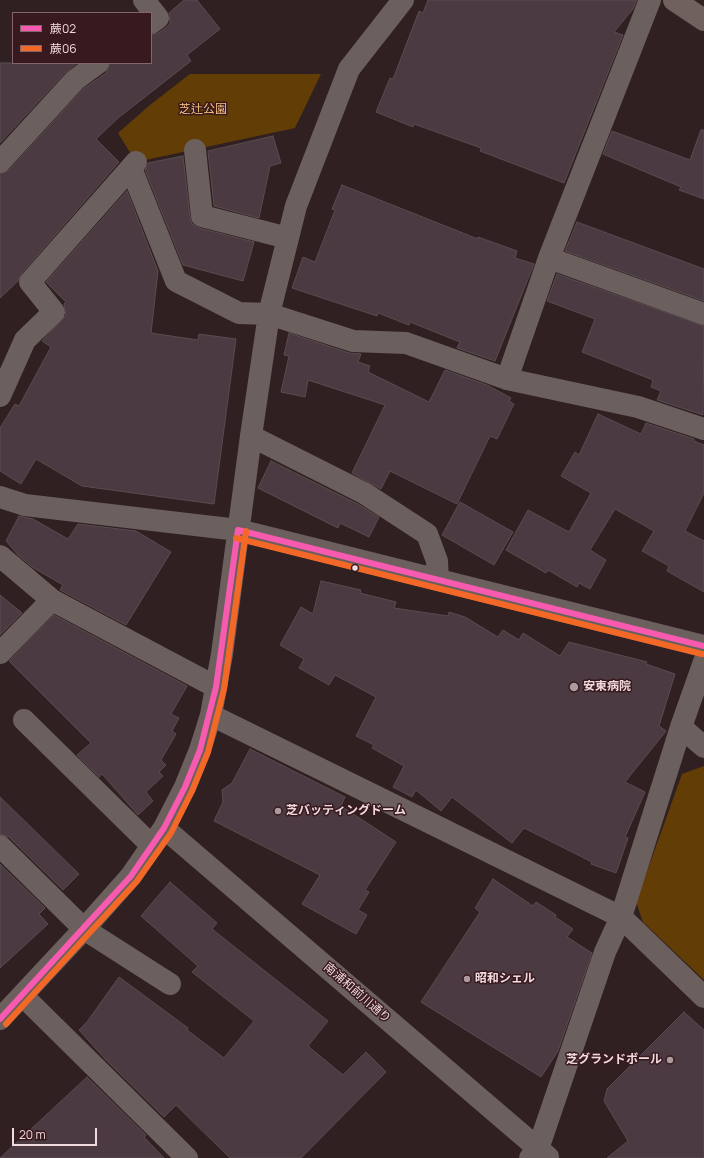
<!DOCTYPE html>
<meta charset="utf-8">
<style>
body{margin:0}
#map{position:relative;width:704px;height:1158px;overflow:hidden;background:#302022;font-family:Manrope,"Noto Sans JP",sans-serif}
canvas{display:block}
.legend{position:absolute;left:12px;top:12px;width:140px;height:52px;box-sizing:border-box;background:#37191e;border:1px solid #81676b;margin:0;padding:5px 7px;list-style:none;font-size:12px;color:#f1dbde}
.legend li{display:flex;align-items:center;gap:8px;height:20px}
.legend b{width:20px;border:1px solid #81676b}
.scale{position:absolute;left:12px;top:1128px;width:85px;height:18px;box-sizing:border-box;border:2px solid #f1dbde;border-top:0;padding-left:5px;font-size:12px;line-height:14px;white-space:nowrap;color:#f1dbde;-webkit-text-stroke:3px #37191e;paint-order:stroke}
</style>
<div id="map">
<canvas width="704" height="1158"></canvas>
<ul class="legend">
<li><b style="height:5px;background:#f75aaf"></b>蕨02</li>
<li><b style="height:5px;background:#f36827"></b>蕨06</li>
</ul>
<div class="scale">20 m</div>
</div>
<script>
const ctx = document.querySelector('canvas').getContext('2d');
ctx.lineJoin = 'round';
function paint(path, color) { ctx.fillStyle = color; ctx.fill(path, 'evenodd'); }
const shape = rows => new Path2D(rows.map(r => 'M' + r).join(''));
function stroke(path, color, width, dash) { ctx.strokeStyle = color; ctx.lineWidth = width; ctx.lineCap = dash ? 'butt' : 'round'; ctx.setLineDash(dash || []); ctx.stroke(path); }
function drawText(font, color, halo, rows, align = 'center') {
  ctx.font = font + ' Manrope,"Noto Sans JP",sans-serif'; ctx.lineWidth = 3; ctx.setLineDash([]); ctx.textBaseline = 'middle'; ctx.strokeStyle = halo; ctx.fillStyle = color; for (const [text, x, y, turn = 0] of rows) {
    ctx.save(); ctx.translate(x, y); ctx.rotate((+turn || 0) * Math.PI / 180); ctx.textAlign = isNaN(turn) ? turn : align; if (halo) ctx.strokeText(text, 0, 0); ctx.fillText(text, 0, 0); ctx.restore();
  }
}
const green = shape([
 [190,74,321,74,295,128,136,162,118,133,150,105],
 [704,766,704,980,643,922,636,902,682,774]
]);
const building = shape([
 [184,0,197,0,220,29,187,55,191,61,118,118,96,139,119,162,21,274,18,281,0,298,0,174,9,170,83,89,106,73,110,63,151,63,151,35,158,33,166,28,170,23,169,13,184,0],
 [428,0,637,0,633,9,614,32,623,35,564,183,480,151,481,148,414,124,413,127,376,112,390,78,393,79,419,11,423,13,428,0],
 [0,63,77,63,66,72,0,143,0,63],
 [701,130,704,130,704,199,679,190,681,187,603,154,612,131,690,160,701,130],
 [273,136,281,163,270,166,259,218,214,206,208,151,273,136],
 [183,156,190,217,192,224,199,228,254,242,243,281,183,265,145,170,148,163,183,156],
 [342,185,478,239,478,237,517,251,515,258,534,264,495,361,457,348,460,342,410,322,409,325,378,313,377,316,292,288,303,257,315,262,335,210,332,209,342,185],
 [127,191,158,271,151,333,198,340,199,334,236,339,214,504,82,486,36,459,21,484,0,471,0,428,15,404,19,406,51,347,42,341,66,315,64,304,66,302,46,282,127,191],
 [577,222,704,269,704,301,565,251,577,222],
 [557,274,704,326,703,415,657,400,661,391,651,387,653,380,582,352,595,319,547,301,557,274],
 [289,333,349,353,361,354,358,362,370,366,368,372,429,402,445,370,487,385,511,398,509,401,514,404,497,439,490,436,457,504,390,471,381,489,352,473,385,405,308,380,305,397,281,392,289,356,284,355,289,333],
 [598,414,641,434,646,423,694,439,694,441,704,445,704,493,685,531,704,541,704,592,667,571,669,566,642,551,654,531,615,509,590,550,606,560,590,589,579,583,577,587,548,570,546,573,506,550,528,510,569,532,591,493,561,476,575,452,579,455,598,414],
 [271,461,358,504,379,517,369,537,340,523,338,528,258,488,271,461],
 [460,502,513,532,494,565,442,535,460,502],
 [19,516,33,519,68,539,78,524,136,531,171,552,126,625,60,590,63,585,32,567,18,555,6,541,19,516],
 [321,581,361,590,360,593,396,602,394,608,448,616,449,612,465,617,498,637,503,630,519,640,523,633,560,656,569,642,647,662,646,664,675,674,659,726,666,731,625,782,645,792,625,837,628,838,616,873,591,864,592,862,524,828,512,843,452,797,441,811,416,790,412,797,393,787,404,766,372,748,374,745,356,736,376,697,335,675,329,685,299,668,304,659,280,645,301,607,313,614,321,581],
 [0,595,22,613,0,635,0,595],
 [54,615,187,686,171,714,179,718,172,731,176,734,161,760,166,765,159,772,163,776,146,792,153,801,138,815,102,774,99,777,77,755,91,743,9,661,54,615],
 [250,749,345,797,341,806,396,842,365,890,369,892,358,910,367,915,356,934,302,904,320,875,214,821,223,802,222,790,232,783,250,749],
 [0,797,79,874,63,890,9,837,0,834,0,797],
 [0,864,45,908,39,914,48,924,0,968,0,864],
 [493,879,533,906,536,902,556,915,555,917,573,929,567,937,592,953,558,1051,541,1077,421,1002,480,912,475,908,493,879],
 [170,882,217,923,212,929,328,1021,308,1046,343,1075,366,1052,386,1072,301,1158,230,1158,176,1105,164,1117,106,1060,79,1030,87,1022,119,977,188,1028,187,1030,224,1058,254,1021,192,972,198,966,141,916,170,882],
 [684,1012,704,1030,704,1158,607,1158,628,1141,604,1101,607,1089,684,1012],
 [87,1077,146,1135,144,1137,164,1158,0,1158,87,1077]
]);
const minor = shape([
 [144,0,158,18,151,23],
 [195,150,202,216,288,238],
 [0,162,75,80,98,63],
 [131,168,176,281,239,313,269,314,353,341,406,343,507,379,638,407,704,429],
 [549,258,704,314],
 [507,379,549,258,650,0],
 [0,396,25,340,54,312,30,282,136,162],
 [251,436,364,493,427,534,437,561,438,580],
 [0,497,25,505,238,530,704,646],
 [0,556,52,600,216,687],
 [0,653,52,600],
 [211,715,621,917,704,997],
 [24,720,152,846],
 [681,727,704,747],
 [164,828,548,1157],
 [0,846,84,929,170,984],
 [23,996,187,1158],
 [0,1019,84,929,131,876,164,828,185,787,200,750,211,715,222,654,251,436,269,314,296,206,349,69,403,0],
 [530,1158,538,1149,605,952,621,917,681,727,704,662]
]);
const major = shape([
 [674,0,704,20]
]);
const bus1 = shape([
 [238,530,704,646],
 [0,1019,131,876,164,828,185,787,200,750,216,687,238,530]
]);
const bus2 = shape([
 [236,538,702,654],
 [6,1024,137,881,171,833,192,791,208,752,224,689,246,531]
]);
const markers = [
 [355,568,3.5,"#f1dbde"],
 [574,687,5,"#ad9a9c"],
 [278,811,4,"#ad9a9c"],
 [467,979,4,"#ad9a9c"],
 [670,1060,4,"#ad9a9c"]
];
const parkNames = [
 ["芝辻公園",203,110]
];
const poiNames = [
 ["安東病院",583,687],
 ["芝バッティングドーム",286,811],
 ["昭和シェル",475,979],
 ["芝グランドボール",662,1060,"right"]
];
const streetNames = [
 ["南浦和前川通り",357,993,41]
];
paint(green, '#623d05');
paint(building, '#4b3a41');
stroke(building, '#594c51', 1);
stroke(minor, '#6c605e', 22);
stroke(major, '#70605e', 22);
stroke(bus1, '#f75aaf', 6);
stroke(bus2, '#f36827', 6);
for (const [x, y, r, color] of markers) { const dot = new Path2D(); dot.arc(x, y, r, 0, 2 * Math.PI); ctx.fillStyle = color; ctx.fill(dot); stroke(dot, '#37191e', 1.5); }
drawText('12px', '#f8c282', '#37191e', parkNames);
drawText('bold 12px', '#f1dbde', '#37191e', poiNames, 'left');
drawText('12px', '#f1dbde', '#37191e', streetNames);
</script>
